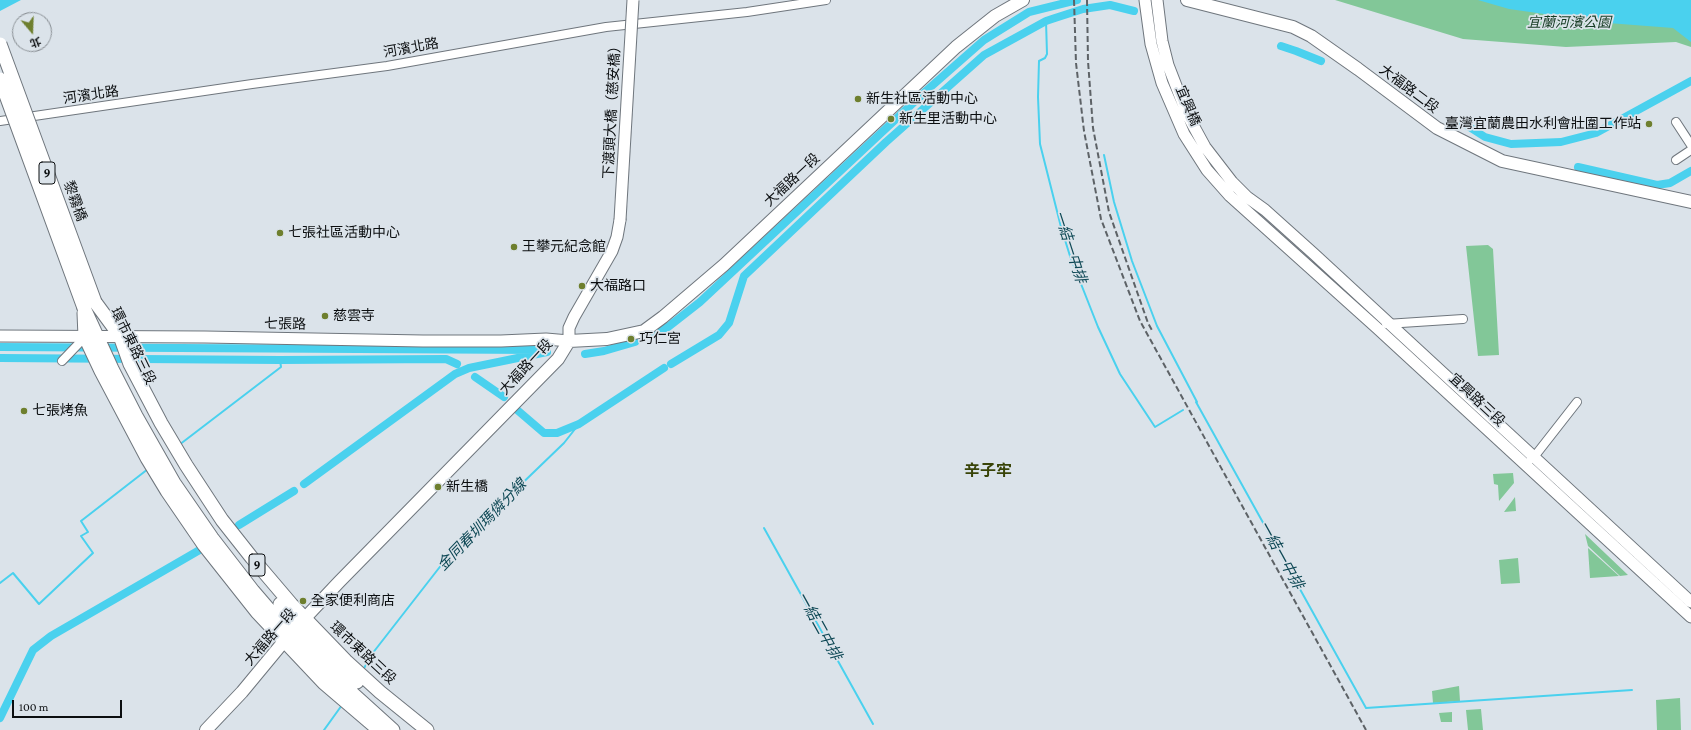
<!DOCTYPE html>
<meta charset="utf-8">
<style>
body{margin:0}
#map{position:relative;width:1691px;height:730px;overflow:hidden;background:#dbe3ea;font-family:"Crimson Pro","Noto Sans TC",serif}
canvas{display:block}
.north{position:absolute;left:12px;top:12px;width:40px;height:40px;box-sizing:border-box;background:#dbe3ea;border:1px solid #888e93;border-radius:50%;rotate:161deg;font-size:11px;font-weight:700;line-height:16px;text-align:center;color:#0b0e10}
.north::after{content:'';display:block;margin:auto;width:14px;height:18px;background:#6e7f2e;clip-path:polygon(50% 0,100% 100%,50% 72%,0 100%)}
.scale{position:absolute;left:12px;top:700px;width:110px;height:18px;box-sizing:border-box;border:2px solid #0b0e10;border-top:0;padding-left:5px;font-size:12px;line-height:14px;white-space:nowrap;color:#0b0e10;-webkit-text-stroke:3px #dbe3ea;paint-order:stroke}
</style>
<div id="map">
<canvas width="1691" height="730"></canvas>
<div class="north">北</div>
<div class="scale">100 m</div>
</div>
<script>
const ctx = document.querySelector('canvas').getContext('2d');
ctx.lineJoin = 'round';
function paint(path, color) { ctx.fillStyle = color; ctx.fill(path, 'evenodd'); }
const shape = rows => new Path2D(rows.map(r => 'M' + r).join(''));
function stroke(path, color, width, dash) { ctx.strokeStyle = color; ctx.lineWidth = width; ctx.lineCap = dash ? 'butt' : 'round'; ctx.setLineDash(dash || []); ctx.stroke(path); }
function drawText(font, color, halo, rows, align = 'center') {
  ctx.font = font + ' "Crimson Pro","Noto Sans TC",serif'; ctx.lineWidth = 3.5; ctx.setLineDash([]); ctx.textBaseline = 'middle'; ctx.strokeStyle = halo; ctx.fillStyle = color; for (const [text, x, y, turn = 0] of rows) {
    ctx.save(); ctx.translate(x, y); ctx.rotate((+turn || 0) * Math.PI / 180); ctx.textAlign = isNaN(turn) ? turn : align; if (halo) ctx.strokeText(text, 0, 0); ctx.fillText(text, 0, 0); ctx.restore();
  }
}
const green = shape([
 [1335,0,1691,0,1691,47,1676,42,1566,47,1463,39],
 [1488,245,1493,249,1499,355,1478,356,1466,246],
 [1513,473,1514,483,1499,501,1498,485,1494,484,1493,474],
 [1515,497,1516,511,1504,512],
 [1585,534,1628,575,1620,576,1588,546],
 [1588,548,1619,576,1590,578],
 [1518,558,1520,583,1501,584,1499,560],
 [1459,686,1460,701,1433,703,1432,691],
 [1680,698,1681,730,1657,730,1656,700],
 [1481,709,1483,730,1468,730,1466,710],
 [1452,712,1452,722,1441,722,1439,713]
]);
const water = shape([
 [0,0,21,0,0,11],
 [1478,0,1691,0,1691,42,1673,28,1608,23,1509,9]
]);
const stream = shape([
 [1046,21,1047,54,1045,58,1039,61,1038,97,1040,144,1061,227,1070,256,1098,327,1120,374,1155,427,1183,410],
 [1104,155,1114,202,1132,261,1157,326,1197,402],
 [1196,402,1366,708,1632,690],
 [179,445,281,367,280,360],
 [764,528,873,724],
 [0,583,13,573,39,604,93,553,81,536,88,532,81,521,148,469],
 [363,670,372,654,453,550,564,443,579,424],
 [324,730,342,705]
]);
const canal = shape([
 [1281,46,1296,51,1321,61],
 [1463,123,1485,137,1511,144,1561,142,1596,133,1691,81],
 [1578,167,1657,185,1670,183,1691,171],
 [654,333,668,327,700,302,926,91,984,40,1029,12,1077,0],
 [0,347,538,350,547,352],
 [585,354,604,351,635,342],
 [0,358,280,360,446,359,457,364],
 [671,364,719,335,729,323,744,276,886,142,984,55,1046,21,1055,18,1083,9,1110,5,1134,11],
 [475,377,504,397],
 [516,409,544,433,557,433,579,424,664,368],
 [304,484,455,374,469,368,547,352],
 [239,525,294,491],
 [0,718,33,650,51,636,203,548]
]);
const minor = shape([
 [0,121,252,84,387,66,606,27,747,12,826,0],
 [1676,122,1691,145],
 [1676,160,1691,150],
 [1386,324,1463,319],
 [62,361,85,337],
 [1531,459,1534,457,1577,402]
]);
const tertiary = shape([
 [1145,0,1151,44,1162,83,1184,134,1207,170,1230,196,1377,328,1691,617],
 [1157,0,1162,41,1168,65,1187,114,1205,147,1232,182,1247,197,1265,210,1314,254,1691,602],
 [0,336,205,337,423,341,501,341,546,339,569,341,569,328,574,317,612,251,617,237,620,220]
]);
const secondary = shape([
 [1187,0,1293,27,1311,36,1358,69,1437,128,1502,161,1691,202],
 [206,730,242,692,290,634,339,582,558,359,569,341,607,339,644,331,663,317,724,265,956,47,995,16,1023,0]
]);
const primary = shape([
 [95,302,120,336,130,364,161,423,186,465,222,520,252,558,292,605,346,661,380,692,427,730],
 [84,308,112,369,136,416,174,483,212,538,253,591,290,634,330,673,393,730],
 [84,313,85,337,101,371,147,458,167,491,204,545,257,612,324,683,379,730],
 [280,604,298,626,340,667,357,682]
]);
const rail = shape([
 [1074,0,1076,63,1084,131,1101,219,1140,321,1366,730],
 [1087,0,1088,61,1093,128,1109,212,1148,323,1153,332]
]);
const tertiaryBridge = shape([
 [620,220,633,0]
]);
const primaryBridge = shape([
 [0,44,95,302],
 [0,79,84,308]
]);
const markers = [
 [858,99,4,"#6e7f2e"],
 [891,119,4,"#6e7f2e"],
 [1649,124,4,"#6e7f2e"],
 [280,233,4,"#6e7f2e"],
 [514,247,4,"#6e7f2e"],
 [582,286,4,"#6e7f2e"],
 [325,316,4,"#6e7f2e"],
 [631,339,4,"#6e7f2e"],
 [24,411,4,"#6e7f2e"],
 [438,487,4,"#6e7f2e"],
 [303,601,4,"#6e7f2e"]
];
const shields = [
 [47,173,16],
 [257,565,16]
];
const shieldNames = [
 ["9",47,173],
 ["9",257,565]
];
const parkNames = [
 ["宜蘭河濱公園",1569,23]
];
const streetNames = [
 ["河濱北路",411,48,-10],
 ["大福路二段",1409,89,37],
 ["河濱北路",91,95,-8],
 ["宜興橋",1188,106,67],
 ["下渡頭大橋（慈安橋）",612,109,-87],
 ["大福路一段",792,180,-43],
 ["黎霧橋",75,201,70],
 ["七張路",285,324,1],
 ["環市東路三段",133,346,64],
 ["大福路一段",526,367,-47],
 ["宜興路三段",1477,400,43],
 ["大福路一段",270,637,-49],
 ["環市東路三段",363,653,43]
];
const poiNames = [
 ["新生社區活動中心",866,99],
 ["新生里活動中心",899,119],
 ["臺灣宜蘭農田水利會壯圍工作站",1641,124,"right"],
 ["七張社區活動中心",288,233],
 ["王攀元紀念館",522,247],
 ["大福路口",590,286],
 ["慈雲寺",333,316],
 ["巧仁宮",639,339],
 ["七張烤魚",32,411],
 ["新生橋",446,487],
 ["全家便利商店",311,601]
];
const waterNames = [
 ["一結一中排",1070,247,72],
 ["金同春圳瑪僯分線",482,525,-46],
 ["一結一中排",1281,555,61],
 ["一結二中排",819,626,61]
];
const quarterNames = [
 ["辛子牢",988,471]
];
paint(green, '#82c798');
paint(water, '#4ad1ee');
stroke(stream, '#4ad1ee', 2);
stroke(canal, '#4ad1ee', 8);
stroke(minor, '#6f767d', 10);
stroke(tertiary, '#6f767d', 13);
stroke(secondary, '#6f767d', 14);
stroke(primary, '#6f767d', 15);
stroke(minor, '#fff', 8);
stroke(tertiary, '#fff', 11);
stroke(secondary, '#fff', 12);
stroke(primary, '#fff', 13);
stroke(rail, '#5d6266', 2, [6, 3]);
stroke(tertiaryBridge, '#6f767d', 13, []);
stroke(primaryBridge, '#6f767d', 15, []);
stroke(tertiaryBridge, '#fff', 11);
stroke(primaryBridge, '#fff', 13);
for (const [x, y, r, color] of markers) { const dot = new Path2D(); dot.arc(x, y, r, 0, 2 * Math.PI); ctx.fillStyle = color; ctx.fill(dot); stroke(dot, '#dbe3ea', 1.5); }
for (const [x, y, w] of shields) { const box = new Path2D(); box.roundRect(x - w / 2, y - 11, w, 22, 3); ctx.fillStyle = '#dbe3ea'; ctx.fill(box); stroke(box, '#0b0e10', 1); }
drawText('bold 13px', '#0b0e10', null, shieldNames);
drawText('italic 14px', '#143a22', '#dbe3ea', parkNames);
drawText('14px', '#0b0e10', '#dbe3ea', streetNames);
drawText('14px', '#0b0e10', '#dbe3ea', poiNames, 'left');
drawText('italic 15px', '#0e4855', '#dbe3ea', waterNames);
drawText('bold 16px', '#394408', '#dbe3ea', quarterNames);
</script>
